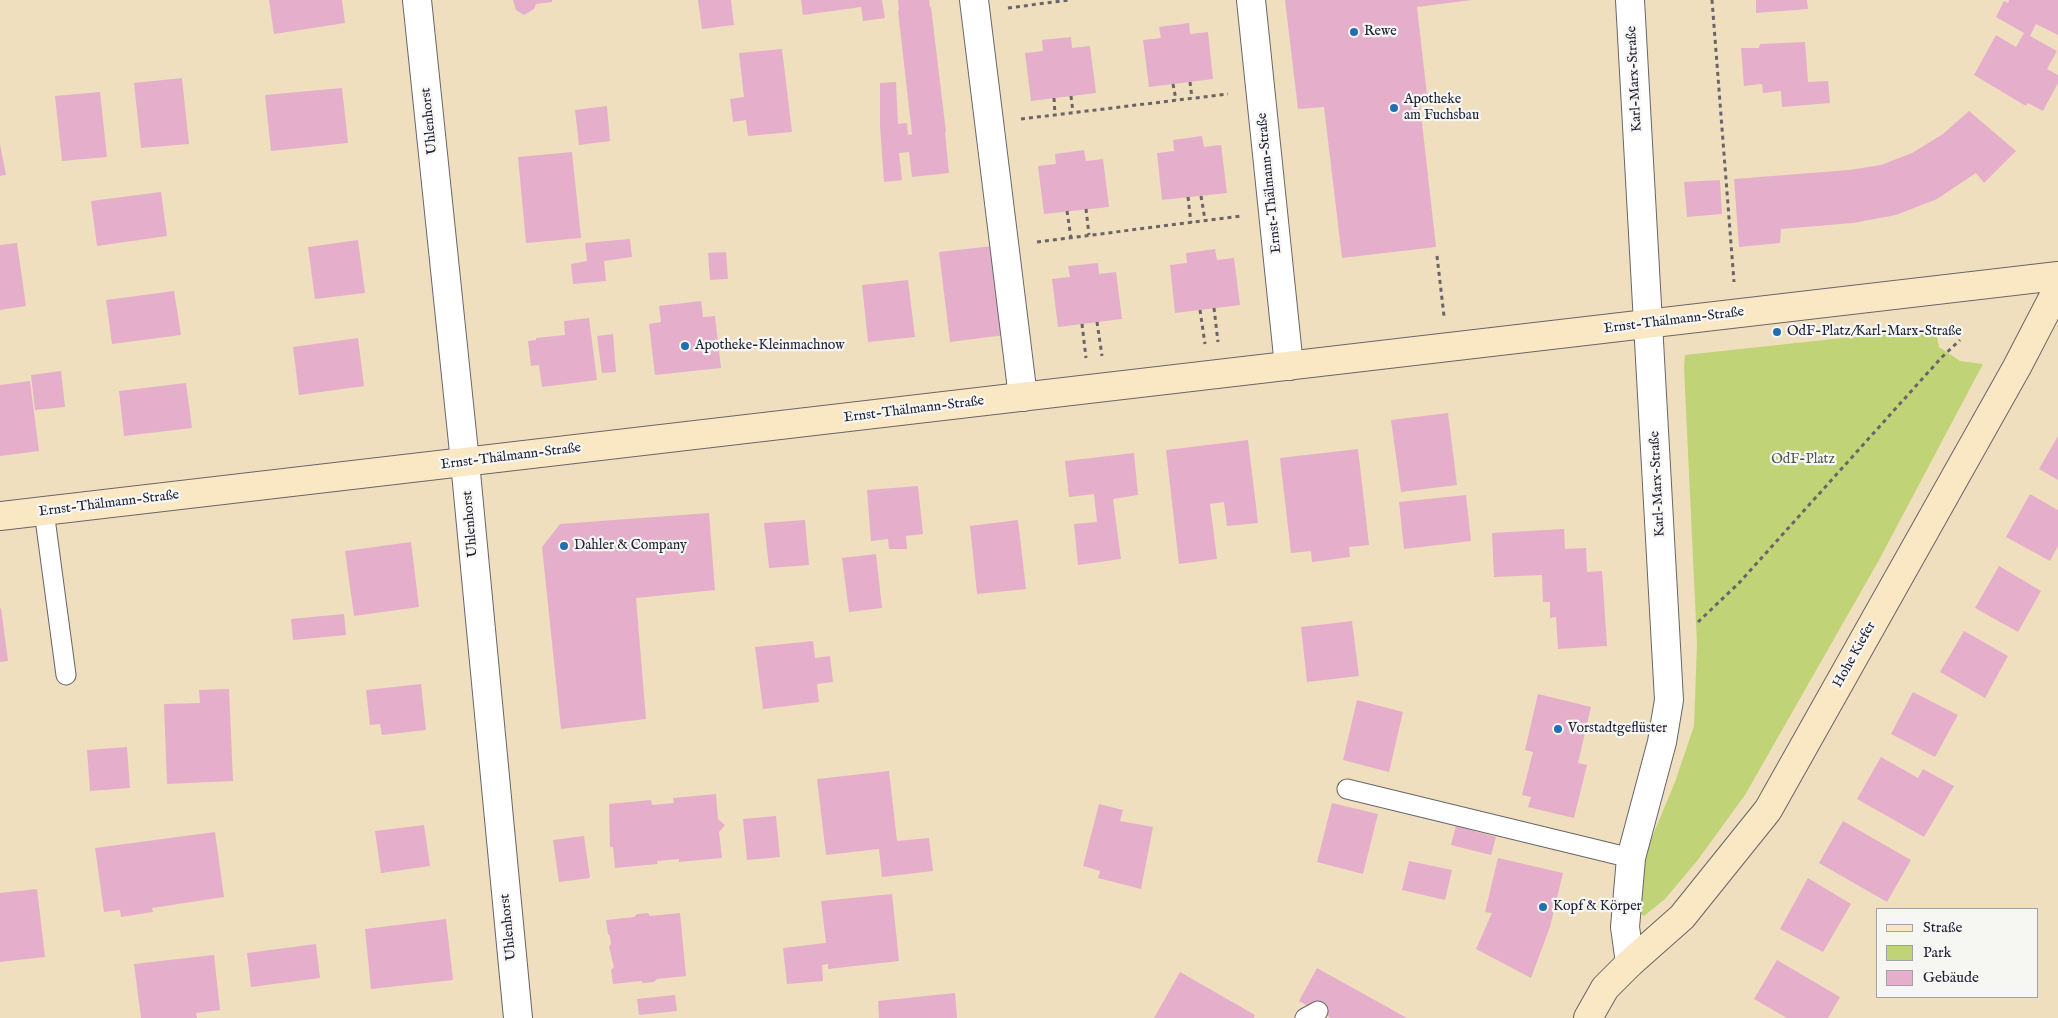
<!DOCTYPE html>
<meta charset="utf-8">
<style>
body{margin:0}
#map{position:relative;width:2058px;height:1018px;overflow:hidden;background:#efdfbf;font-family:"IM FELL English",serif}
canvas{display:block}
.legend{position:absolute;left:1876px;top:908px;width:162px;height:90px;box-sizing:border-box;background:#f6f6f2;border:1px solid #a1a1a9;margin:0;padding:6px 9px;list-style:none;font-size:15px;color:#22223b}
.legend li{display:flex;align-items:center;gap:10px;height:25px}
.legend b{width:25px;border:1px solid #a1a1a9}
</style>
<div id="map">
<canvas width="2058" height="1018"></canvas>
<ul class="legend">
<li><b style="height:6px;background:#fae7c3"></b>Straße</li>
<li><b style="height:14px;background:#c0d377"></b>Park</li>
<li><b style="height:14px;background:#e5afcb"></b>Gebäude</li>
</ul>
</div>
<script>
const ctx = document.querySelector('canvas').getContext('2d');
ctx.lineJoin = 'round';
function paint(path, color) { ctx.fillStyle = color; ctx.fill(path, 'evenodd'); }
const shape = rows => new Path2D(rows.map(r => 'M' + r).join(''));
function stroke(path, color, width, dash) { ctx.strokeStyle = color; ctx.lineWidth = width; ctx.lineCap = dash ? 'butt' : 'round'; ctx.setLineDash(dash || []); ctx.stroke(path); }
function drawText(font, color, halo, rows, align = 'center') {
  ctx.font = font + ' "IM FELL English",serif'; ctx.lineWidth = 4.5; ctx.setLineDash([]); ctx.textBaseline = 'middle'; ctx.strokeStyle = halo; ctx.fillStyle = color; for (const [text, x, y, turn = 0] of rows) {
    ctx.save(); ctx.translate(x, y); ctx.rotate((+turn || 0) * Math.PI / 180); ctx.textAlign = isNaN(turn) ? turn : align; if (halo) ctx.strokeText(text, 0, 0); ctx.fillText(text, 0, 0); ctx.restore();
  }
}
const green = shape([
 [1926,329,1936,332,1939,347,1960,361,1983,364,1879,560,1745,795,1697,861,1665,899,1644,916,1637,911,1645,854,1675,782,1694,726,1697,644,1684,367,1685,355]
]);
const building = shape([
 [269,0,342,0,345,23,274,34],
 [513,0,552,0,552,2,536,4,534,9,524,15,516,10],
 [698,0,731,0,734,25,702,29],
 [801,0,882,0,885,18,863,21,861,7,803,15],
 [898,0,929,0,930,7,931,7,946,132,945,132,949,173,912,177,909,152,899,153,902,180,884,182,880,126,880,83,896,82,898,124,907,123,908,135,912,134,898,11,899,11],
 [1285,0,1472,0,1417,7,1427,95,1419,96,1436,247,1342,258,1324,107,1298,109],
 [1756,0,1807,0,1808,9,1756,13],
 [2009,0,2058,0,2058,35,2036,24,2030,36,2057,51,2047,69,2058,75,2058,83,2043,111,2028,103,2026,106,1974,75,1996,35,2016,47,2024,33,1996,17,2004,1,2008,3],
 [1189,23,1190,34,1208,32,1213,79,1149,87,1143,40,1161,38,1159,27],
 [1071,37,1072,48,1090,46,1096,93,1031,101,1025,53,1043,51,1042,40],
 [1805,42,1808,82,1828,81,1830,103,1782,107,1781,91,1763,93,1762,84,1744,86,1741,48,1759,48,1760,44],
 [782,49,792,132,748,136,746,120,733,122,730,99,744,97,739,53],
 [182,78,189,144,141,148,134,83],
 [342,88,348,143,271,151,265,95],
 [100,92,107,157,62,161,55,96],
 [607,106,610,141,579,145,575,110],
 [1969,111,2016,151,1984,183,1976,173,1937,199,1896,215,1853,223,1781,229,1780,243,1739,247,1734,179,1849,170,1881,165,1912,153,1943,134],
 [1202,136,1204,147,1221,145,1227,193,1162,200,1157,153,1174,151,1173,140],
 [0,144,6,175,0,176],
 [1084,150,1086,161,1103,159,1109,207,1044,214,1038,166,1056,164,1055,154],
 [572,152,581,238,526,243,518,157],
 [1720,180,1722,214,1687,217,1684,182],
 [161,192,167,236,97,246,91,201],
 [630,239,632,257,604,261,606,281,573,284,571,264,587,261,585,243],
 [358,240,365,293,315,299,308,247],
 [17,243,26,306,0,310,0,245],
 [993,246,1005,335,950,342,939,252],
 [1215,249,1217,260,1234,258,1240,305,1175,313,1170,265,1187,263,1186,253],
 [726,252,728,279,710,280,708,253],
 [1098,263,1099,274,1116,272,1122,319,1058,327,1052,279,1070,277,1068,266],
 [908,280,915,337,868,342,862,285],
 [174,291,181,335,112,344,106,300],
 [701,301,703,317,715,316,721,368,655,375,649,324,661,322,659,306],
 [589,318,597,380,542,387,539,365,531,366,528,341,536,340,536,338,565,335,564,321],
 [613,334,616,372,602,373,597,336],
 [358,338,364,386,299,395,293,347],
 [61,371,65,407,35,410,31,375],
 [30,381,39,451,0,456,0,385],
 [186,383,192,428,124,436,119,391],
 [1448,413,1457,485,1401,492,1391,420],
 [2058,436,2058,480,2039,469],
 [1248,440,1258,523,1227,526,1224,502,1210,504,1217,559,1179,564,1166,450],
 [1358,449,1369,545,1349,547,1350,557,1312,562,1311,551,1291,553,1280,458],
 [1134,453,1138,495,1113,499,1121,559,1078,565,1074,524,1097,522,1094,494,1069,497,1065,461],
 [918,486,923,534,906,536,907,549,889,549,888,539,871,541,867,490],
 [2030,494,2058,510,2058,546,2050,561,2006,537],
 [1466,495,1471,541,1404,549,1399,502],
 [709,513,715,590,636,598,646,719,561,729,542,547,560,524],
 [805,520,809,565,769,568,764,523],
 [1018,520,1026,589,977,594,970,526],
 [1564,529,1565,549,1586,548,1587,572,1602,571,1607,646,1558,649,1556,617,1550,618,1550,602,1543,602,1542,575,1494,577,1492,533],
 [411,542,419,607,354,616,345,551],
 [876,554,882,608,849,612,842,558],
 [1999,566,2041,591,2018,632,1975,608],
 [1,608,8,661,0,662,0,609],
 [344,614,346,635,293,640,291,619],
 [1352,621,1359,676,1307,682,1301,627],
 [1964,631,2008,656,1985,698,1940,672],
 [813,641,815,658,830,656,833,682,817,684,819,702,763,709,755,647],
 [421,684,426,730,382,735,380,724,370,725,366,690],
 [229,689,233,781,167,784,164,704,200,703,199,690],
 [1913,692,1958,715,1935,757,1891,734],
 [1538,694,1591,707,1578,763,1587,765,1574,818,1528,807,1531,797,1522,795,1533,752,1525,750],
 [1357,700,1403,712,1389,772,1343,760],
 [127,747,130,788,90,791,87,750],
 [1881,757,1918,778,1923,769,1954,786,1924,837,1857,799],
 [889,771,897,841,929,838,933,871,882,877,879,849,826,855,817,779],
 [716,794,718,819,725,825,719,832,722,858,679,862,679,859,657,861,658,864,615,868,613,847,610,847,609,804,651,800,652,805,674,803,673,798],
 [1332,803,1378,814,1363,874,1317,862],
 [1099,804,1123,810,1120,821,1153,827,1141,889,1098,878,1100,871,1083,866],
 [776,816,780,857,747,860,743,819],
 [1843,821,1911,860,1887,902,1819,863],
 [424,825,430,866,381,873,375,831],
 [1456,826,1496,837,1491,855,1451,845],
 [215,832,224,897,152,908,153,912,121,917,120,910,104,912,95,848],
 [584,836,590,878,559,882,553,840],
 [1498,858,1563,873,1550,927,1531,978,1476,949,1492,913,1485,912],
 [1409,861,1452,870,1445,900,1402,890],
 [1808,878,1851,904,1823,952,1780,929],
 [37,889,45,957,0,962,0,893],
 [892,894,899,961,828,969,828,964,822,965,823,981,787,984,783,948,826,943,821,901],
 [648,913,650,916,680,913,686,976,657,979,654,982,643,983,641,981,613,984,611,970,614,967,609,947,611,944,610,936,608,934,606,920,634,917,637,914],
 [446,919,453,980,371,989,365,929],
 [316,944,320,978,251,987,247,953],
 [214,955,220,1010,196,1013,197,1018,141,1018,134,964],
 [1777,960,1840,997,1828,1018,1787,1018,1754,999],
 [1317,968,1407,1018,1331,1018,1299,1001],
 [1180,972,1255,1015,1254,1018,1154,1018],
 [955,993,957,1018,879,1018,878,1001],
 [675,995,677,1011,639,1015,637,999]
]);
const path = shape([
 [1712,0,1734,282],
 [1008,8,1069,0],
 [1190,82,1192,98],
 [1173,84,1176,100],
 [1071,96,1073,112],
 [1054,98,1055,115],
 [1021,119,1228,94],
 [1201,196,1205,220],
 [1188,197,1191,223],
 [1086,209,1089,235],
 [1067,211,1071,238],
 [1037,242,1241,216],
 [1437,256,1444,316],
 [1214,308,1218,342],
 [1200,310,1205,344],
 [1097,322,1102,356],
 [1082,324,1086,358],
 [1698,622,1739,583,1941,358,1960,340]
]);
const lane = shape([
 [44,511,66,675],
 [1347,789,1631,858],
 [1305,1018,1318,1011]
]);
const street = shape([
 [417,0,465,462,518,1018],
 [974,0,1023,397],
 [1251,0,1289,366],
 [1630,0,1669,700,1662,742,1631,858,1625,927,1630,963]
]);
const secondary = shape([
 [0,516,2058,276],
 [1588,1018,1605,988,1630,963,1682,917,1768,810,2017,367,2058,288]
]);
const markers = [
 [1354,32,5,"#1f6fb2"],
 [1394,108,5,"#1f6fb2"],
 [1777,332,5,"#1f6fb2"],
 [685,346,5,"#1f6fb2"],
 [564,546,5,"#1f6fb2"],
 [1558,729,5,"#1f6fb2"],
 [1543,907,5,"#1f6fb2"]
];
const poiNames = [
 ["Rewe",1364,32],
 ["Apotheke",1404,100],
 ["am Fuchsbau",1404,116],
 ["OdF-Platz/Karl-Marx-Straße",1787,332],
 ["Apotheke-Kleinmachnow",695,346],
 ["Dahler & Company",574,546],
 ["Vorstadtgeflüster",1568,729],
 ["Kopf & Körper",1553,907]
];
const streetNames = [
 ["Karl-Marx-Straße",1635,79,-93],
 ["Uhlenhorst",430,121,-96],
 ["Ernst-Thälmann-Straße",1270,183,-96],
 ["Ernst-Thälmann-Straße",1674,321,-7],
 ["Ernst-Thälmann-Straße",914,410,-7],
 ["Ernst-Thälmann-Straße",511,457,-7],
 ["Karl-Marx-Straße",1658,484,-93],
 ["Ernst-Thälmann-Straße",109,504,-7],
 ["Uhlenhorst",471,524,-95],
 ["Hohe Kiefer",1855,655,-61],
 ["Uhlenhorst",509,927,-96]
];
const parkNames = [
 ["OdF-Platz",1803,460]
];
paint(green, '#c0d377');
paint(building, '#e5afcb');
stroke(lane, '#6a6469', 21);
stroke(street, '#6a6469', 30);
stroke(secondary, '#6a6469', 30);
stroke(path, '#6a6469', 3, [4, 4]);
stroke(lane, '#fff', 19);
stroke(street, '#fff', 28);
stroke(secondary, '#fae7c3', 28);
for (const [x, y, r, color] of markers) { const dot = new Path2D(); dot.arc(x, y, r, 0, 2 * Math.PI); ctx.fillStyle = color; ctx.fill(dot); stroke(dot, '#f6f6f2', 2); }
drawText('14px', '#22223b', '#f6f6f2', poiNames, 'left');
drawText('14px', '#22223b', '#f6f6f2', streetNames);
drawText('14px', '#51574d', '#f6f6f2', parkNames);
</script>
